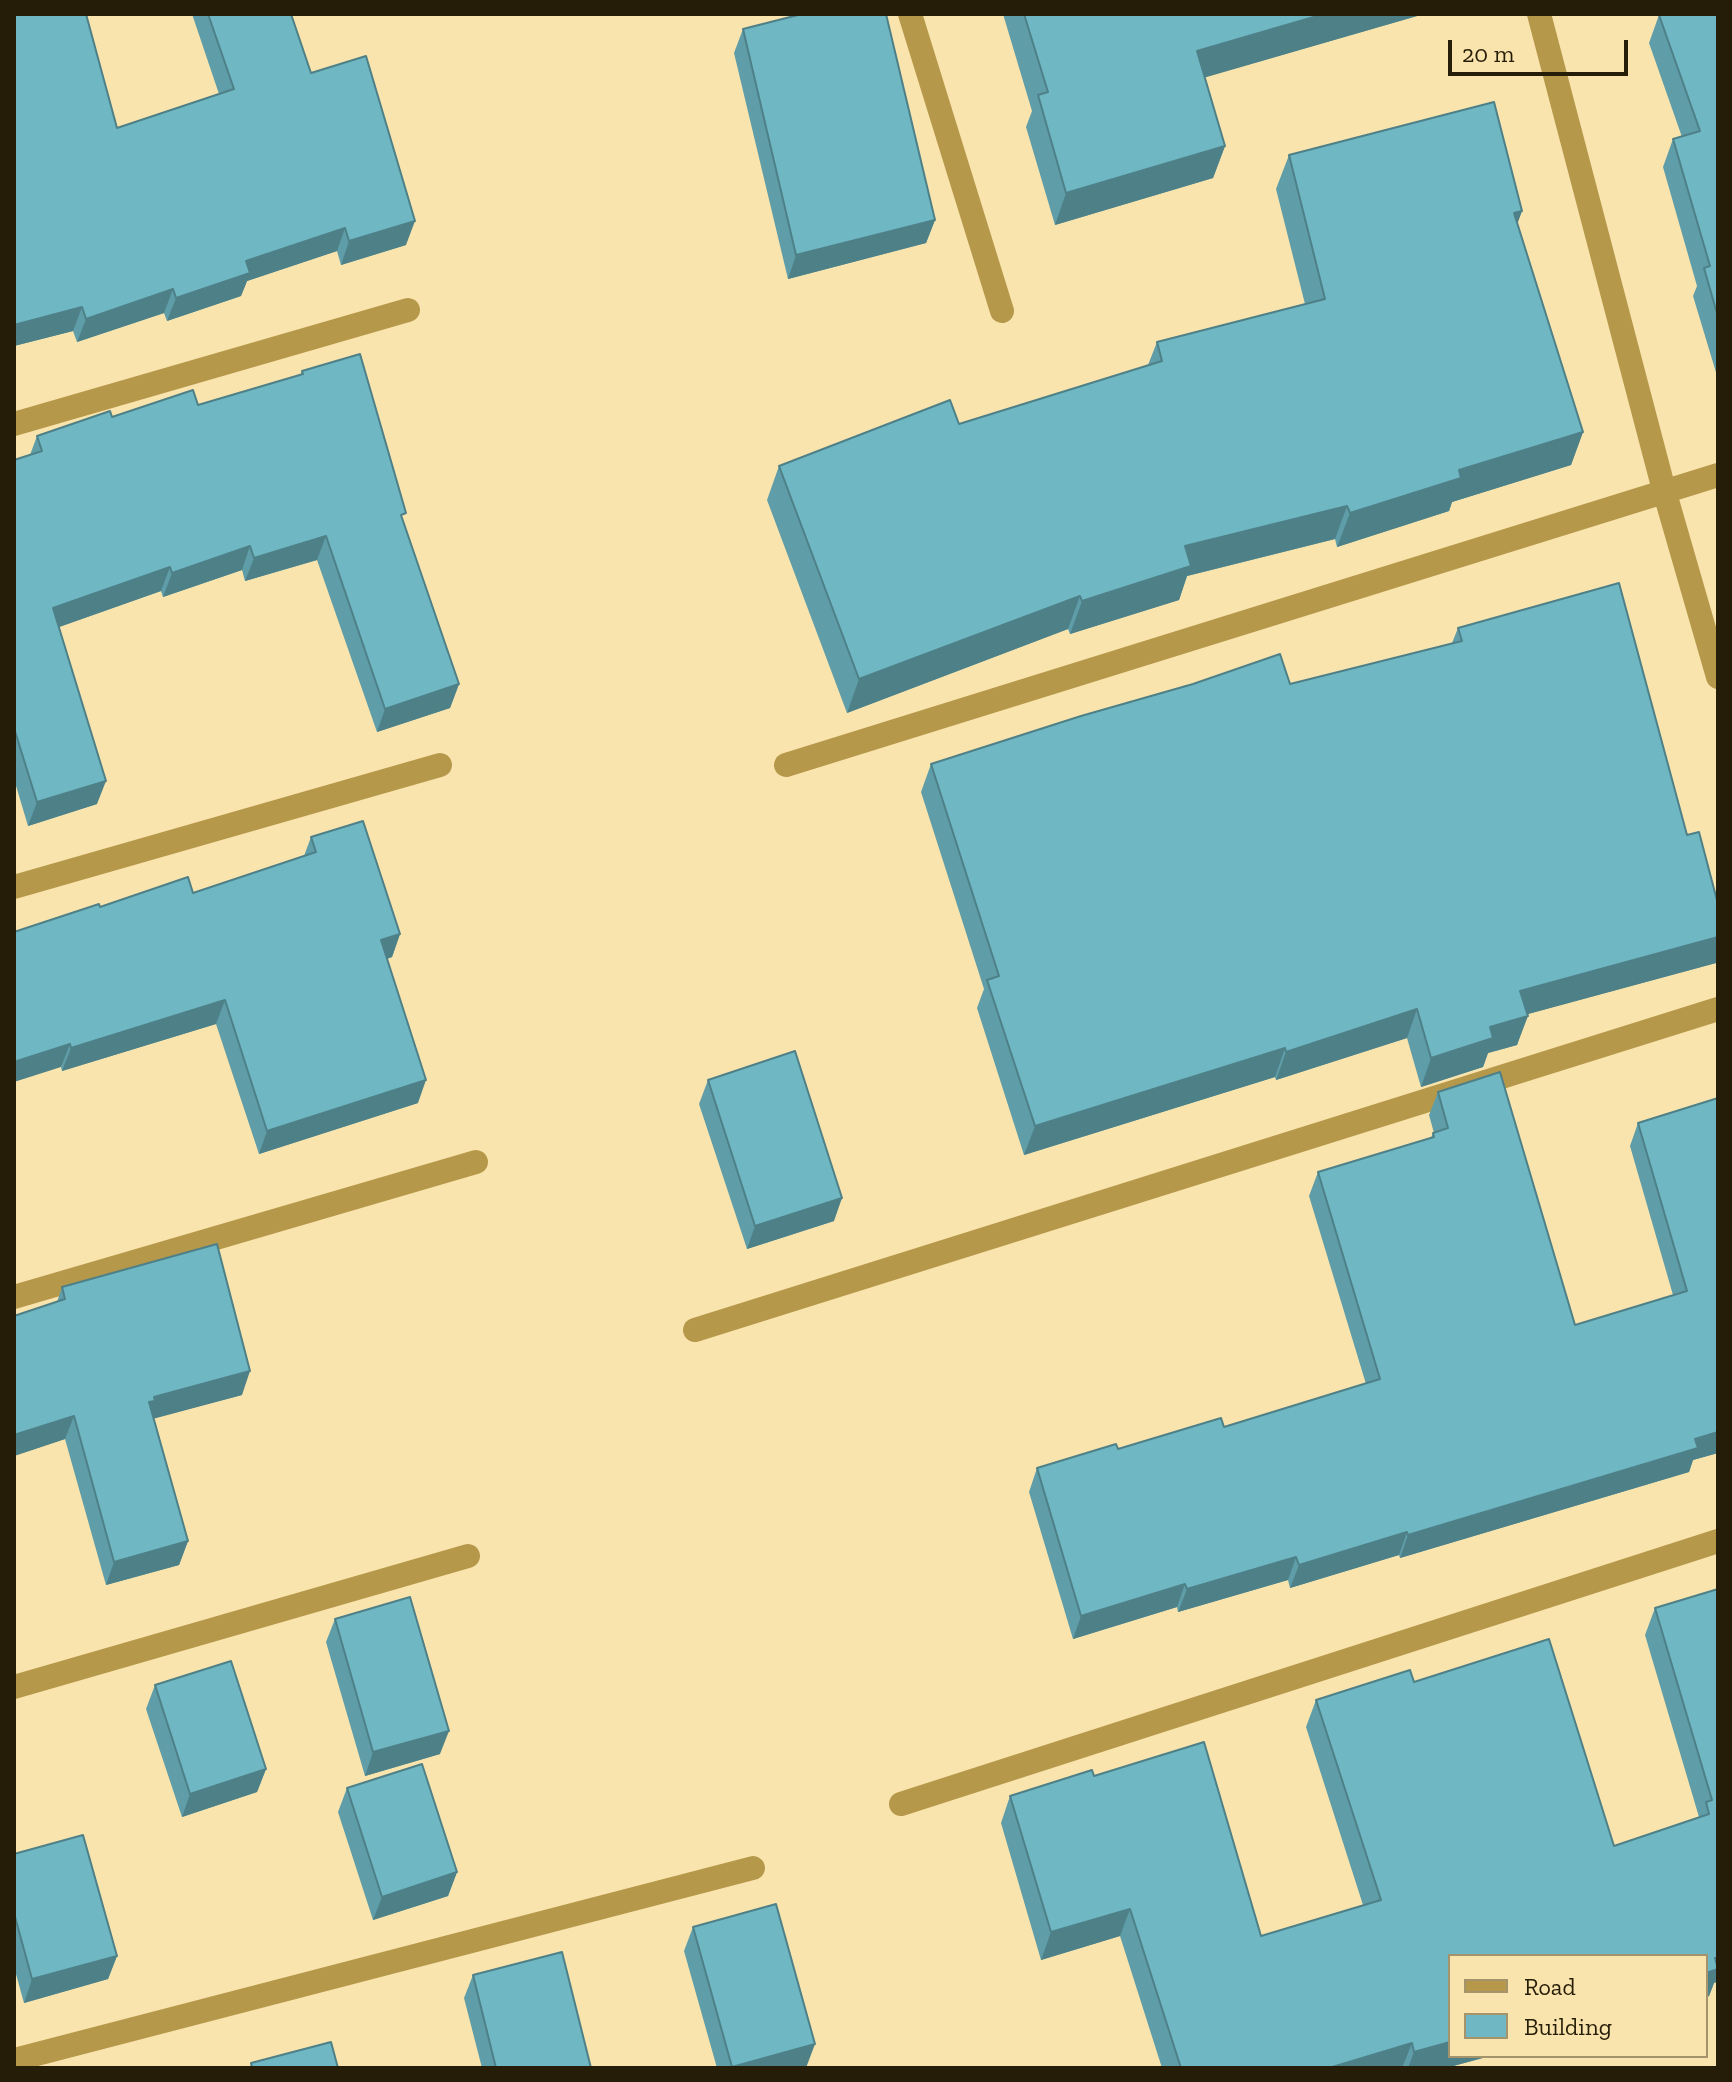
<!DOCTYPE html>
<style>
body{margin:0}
#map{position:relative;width:1732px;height:2082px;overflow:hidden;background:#fae4ad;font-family:"Zilla Slab",serif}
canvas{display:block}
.frame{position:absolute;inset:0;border:16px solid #251d07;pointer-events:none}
.legend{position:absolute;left:1448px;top:1954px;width:260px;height:104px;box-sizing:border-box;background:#fae4ad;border:2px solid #a5946b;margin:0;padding:10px 14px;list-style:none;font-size:24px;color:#251d07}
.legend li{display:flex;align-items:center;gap:16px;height:40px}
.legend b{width:40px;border:2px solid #a5946b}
.scale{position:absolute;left:1448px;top:40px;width:180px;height:36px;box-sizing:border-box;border:4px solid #251d07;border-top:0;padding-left:10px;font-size:24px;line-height:28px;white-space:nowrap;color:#251d07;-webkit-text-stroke:6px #fae4ad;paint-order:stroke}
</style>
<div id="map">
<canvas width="1732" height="2082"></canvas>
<div class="frame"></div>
<ul class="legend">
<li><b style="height:10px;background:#b6984b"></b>Road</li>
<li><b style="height:22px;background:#6fb7c3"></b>Building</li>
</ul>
<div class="scale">20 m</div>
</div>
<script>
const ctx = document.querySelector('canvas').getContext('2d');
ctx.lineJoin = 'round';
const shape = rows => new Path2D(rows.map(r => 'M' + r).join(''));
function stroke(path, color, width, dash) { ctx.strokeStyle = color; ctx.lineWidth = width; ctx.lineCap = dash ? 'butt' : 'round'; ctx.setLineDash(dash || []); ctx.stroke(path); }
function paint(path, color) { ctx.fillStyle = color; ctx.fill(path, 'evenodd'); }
const street = shape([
 [910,14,1002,311],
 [1539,14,1664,490,1718,677],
 [14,424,408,310],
 [786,765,1718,475],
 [14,887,440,765],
 [14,1297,476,1162],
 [695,1330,1718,1009],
 [14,1687,468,1556],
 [901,1804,1718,1541],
 [14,2060,753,1868]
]);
const wall = shape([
 [14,14,117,128,219,94,192,14,291,14,311,73,406,245,341,265,337,251,247,281,241,296,167,321,164,313,77,342,73,331,14,346],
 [1003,14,1424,14,1205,77,1225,146,1213,178,1055,225,1026,127,1032,111],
 [1718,14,1718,379,1693,296,1697,286,1663,167,1673,139,1682,137,1649,43,1659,15],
 [743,29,935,220,926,243,788,279,734,53],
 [1289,155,1522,211,1517,223,1583,432,1571,465,1452,502,1449,511,1337,547,1335,539,1187,576,1179,600,1070,634,1068,629,847,713,767,500,779,466,959,424,1148,365,1157,342,1305,304,1276,189],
 [302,371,403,520,459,684,450,708,377,732,317,560,245,581,242,570,163,597,161,591,59,627,97,804,28,826,14,779,14,460,30,455,37,436,112,417,198,405,300,375],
 [1458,628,1687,835,1718,904,1718,957,1716,963,1527,1014,1517,1045,1488,1053,1483,1067,1421,1087,1407,1038,1276,1080,1275,1077,1024,1155,977,1008,984,989,921,792,931,764,1290,684,1452,643],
 [311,837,400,934,392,957,387,959,418,1103,259,1154,216,1024,62,1071,61,1067,100,907,193,893,304,856],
 [708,1080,834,1221,747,1249,699,1104],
 [1438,1092,1575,1325,1673,1295,1630,1146,1638,1123,1718,1098,1718,1453,1693,1460,1689,1472,1400,1558,1399,1555,1290,1588,1288,1580,1178,1612,1177,1607,1073,1639,1029,1492,1037,1468,1118,1449,1224,1427,1366,1384,1309,1196,1318,1172,1431,1138,1433,1133,1434,1133,1429,1115],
 [62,1287,242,1395,154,1418,188,1541,179,1565,106,1585,65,1439,14,1456,14,1316,57,1302],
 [1718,1589,1714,1983,1709,1996,1706,1997,1706,1956,1450,1956,1450,2056,1490,2056,1446,2068,1162,2068,1120,1936,1041,1960,1001,1823,1010,1796,1094,1776,1261,1936,1363,1905,1306,1727,1316,1700,1414,1682,1614,1846,1699,1817,1645,1635,1655,1608],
 [335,1619,440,1754,365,1776,326,1642],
 [155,1685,266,1769,257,1792,182,1817,146,1709],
 [347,1788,457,1872,448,1896,373,1920,338,1812],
 [14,1854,117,1956,108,1979,24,2003,14,1967],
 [693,1927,806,2068,717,2068,684,1951],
 [473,1975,591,2068,482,2068,464,1998]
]);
const shadedWall = shape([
 [1324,14,1424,14,1186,83,1197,51],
 [1225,146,1213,178,1055,225,1066,193],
 [1522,211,1510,244,1514,213],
 [935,220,926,243,788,279,796,255],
 [415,221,406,245,341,265,349,241],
 [345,228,337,251,247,281,241,296,167,321,176,298,246,261],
 [173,289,164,313,77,342,86,319],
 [82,307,73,331,14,346,14,325],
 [1583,432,1571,465,1452,502,1449,511,1337,547,1350,513,1459,470],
 [1347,506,1335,539,1187,576,1179,600,1070,634,1082,601,1185,546],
 [326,536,317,560,245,581,254,558],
 [250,546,242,570,163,597,172,573],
 [170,567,161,591,45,632,53,608],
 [1080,596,1068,629,847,713,859,679],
 [459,684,450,708,377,732,385,709],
 [106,781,97,804,28,826,37,802],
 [400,934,392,957,372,964,381,940],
 [1718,937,1718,957,1716,963,1510,1019,1520,991],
 [225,1000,216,1024,62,1071,71,1048],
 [1417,1009,1407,1038,1276,1080,1286,1052],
 [1528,1016,1517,1045,1488,1053,1483,1067,1421,1087,1431,1058,1490,1027],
 [70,1044,61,1067,14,1082,14,1062],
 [1285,1048,1275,1077,1024,1155,1035,1126],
 [426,1080,418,1103,259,1154,267,1131],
 [842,1198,834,1221,747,1249,755,1226],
 [250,1371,242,1395,149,1420,149,1402,154,1397],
 [74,1416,65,1439,14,1456,14,1435],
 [1718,1432,1718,1453,1693,1460,1689,1472,1400,1558,1408,1535],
 [1407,1532,1399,1555,1290,1588,1299,1565],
 [188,1541,179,1565,106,1585,114,1562],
 [1296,1557,1288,1580,1178,1612,1187,1589],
 [1185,1584,1177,1607,1073,1639,1081,1616],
 [449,1731,440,1754,365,1776,373,1752],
 [266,1769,257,1792,182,1817,190,1794],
 [457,1872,448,1896,373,1920,382,1897],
 [1130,1909,1120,1936,1041,1960,1051,1932],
 [117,1956,108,1979,24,2003,32,1979],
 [1715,1958,1718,1958,1718,1982,1714,1983,1709,1996,1706,1997,1706,1973],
 [1450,2042,1450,2056,1490,2056,1446,2068,1408,2068,1414,2052],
 [1412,2043,1402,2068,1329,2068],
 [815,2044,806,2068,732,2068,732,2067]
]);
const building = shape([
 [14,14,86,14,117,128,234,89,208,14,291,14,311,73,366,56,415,221,349,241,345,228,246,261,250,273,176,298,173,289,86,319,82,307,14,325,14,14],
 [802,14,886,14,935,220,796,255,743,29,802,14],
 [1024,14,1324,14,1197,51,1225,146,1066,193,1038,95,1048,92,1024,14],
 [1662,14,1718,14,1718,317,1704,268,1710,266,1673,139,1700,131,1659,15,1662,14],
 [1494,102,1522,211,1514,213,1583,432,1459,470,1461,478,1350,513,1347,506,1185,546,1191,566,1082,601,1080,596,859,679,779,466,950,400,959,424,1162,361,1157,342,1325,299,1289,155,1494,102],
 [360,354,406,513,401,515,459,684,385,709,326,536,254,558,250,546,172,573,170,567,53,608,106,781,37,802,14,728,14,460,42,451,37,436,110,411,112,417,193,390,198,405,303,374,302,371,360,354],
 [1619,583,1687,835,1699,832,1718,904,1718,937,1520,991,1528,1016,1490,1027,1493,1038,1431,1058,1417,1009,1286,1052,1285,1048,1035,1126,987,980,999,976,931,764,1081,716,1193,684,1280,654,1290,684,1462,641,1458,628,1619,583],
 [363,821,400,934,381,940,426,1080,267,1131,225,1000,71,1048,70,1044,14,1062,14,932,99,904,100,907,188,877,193,893,316,852,311,837,363,821],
 [795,1051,842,1198,755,1226,708,1080,795,1051],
 [1500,1072,1575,1325,1687,1291,1638,1123,1718,1098,1718,1432,1695,1439,1698,1448,1408,1535,1407,1532,1299,1565,1296,1557,1187,1589,1185,1584,1081,1616,1037,1468,1116,1444,1118,1449,1221,1418,1224,1427,1380,1379,1318,1172,1434,1137,1433,1133,1448,1128,1438,1092,1500,1072],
 [217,1244,250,1371,154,1397,155,1401,149,1402,188,1541,114,1562,74,1416,14,1435,14,1316,65,1299,62,1287,217,1244],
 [1718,1589,1718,1958,1715,1958,1718,1969,1706,1973,1706,1956,1450,1956,1450,2042,1414,2052,1412,2043,1329,2068,1181,2068,1130,1909,1051,1932,1010,1796,1092,1770,1094,1776,1204,1742,1261,1936,1381,1900,1316,1700,1410,1670,1414,1682,1549,1639,1614,1846,1709,1814,1706,1802,1712,1800,1655,1608,1718,1589],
 [410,1597,449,1731,373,1752,335,1619,410,1597],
 [231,1661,266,1769,190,1794,155,1685,231,1661],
 [422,1764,457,1872,382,1897,347,1788,422,1764],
 [83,1835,117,1956,32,1979,14,1913,14,1854,83,1835],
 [776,1904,815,2044,732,2067,693,1927,776,1904],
 [562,1952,591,2068,496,2068,473,1975,562,1952],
 [331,2042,338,2068,252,2068,251,2063,331,2042]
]);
stroke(street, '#b6984b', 24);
paint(wall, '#5f9da8');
paint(shadedWall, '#4e8088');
paint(building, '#6fb7c3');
stroke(building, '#4e8088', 2);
</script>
